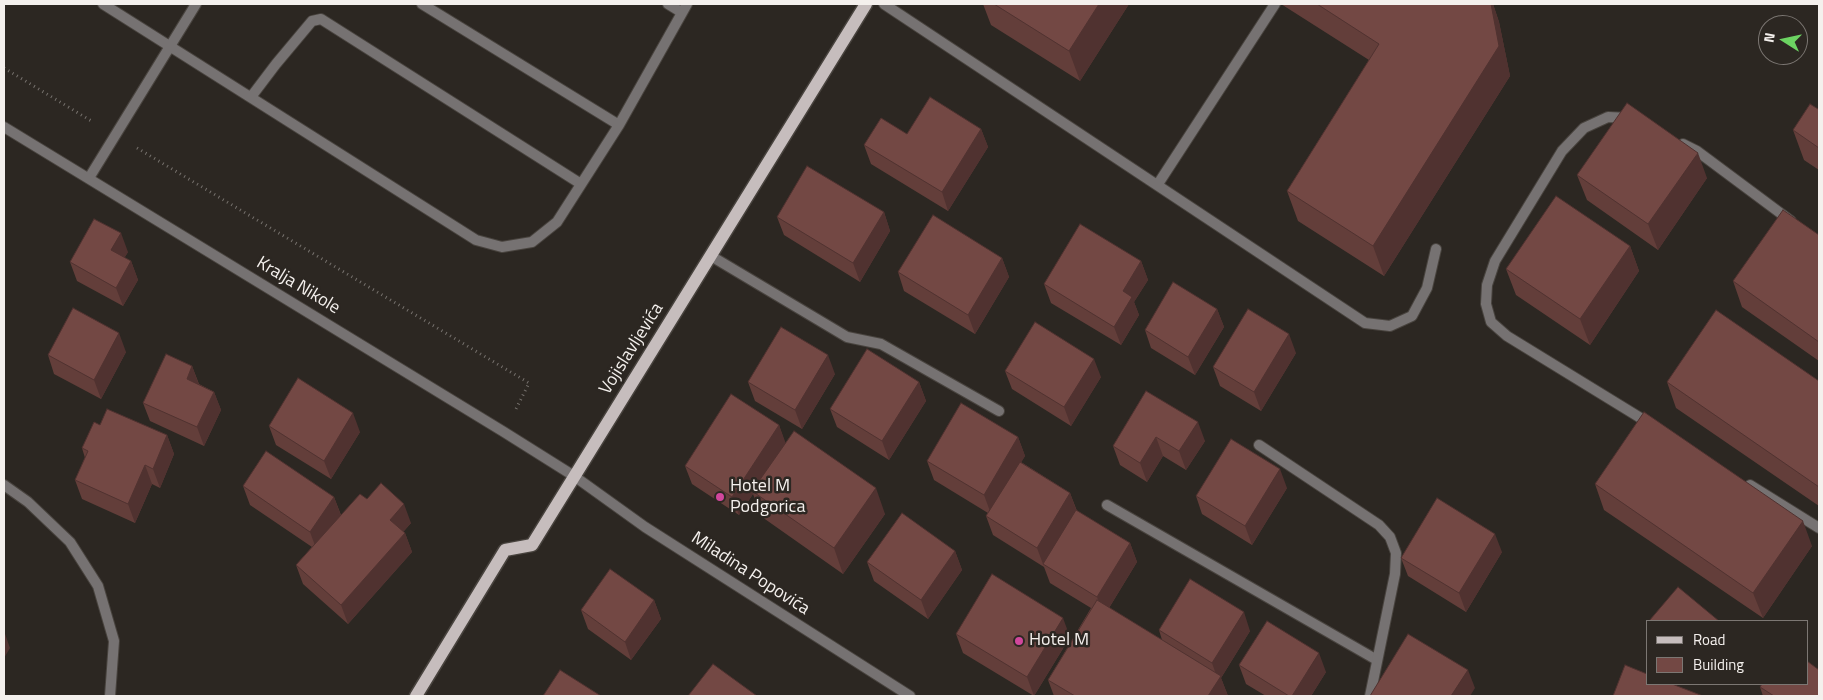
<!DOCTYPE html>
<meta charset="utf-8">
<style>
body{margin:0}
#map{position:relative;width:1823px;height:700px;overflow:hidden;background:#2c2722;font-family:"Titillium Web",sans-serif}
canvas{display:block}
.frame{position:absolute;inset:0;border:5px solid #f4f0ed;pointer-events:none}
.legend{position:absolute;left:1646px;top:620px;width:162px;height:65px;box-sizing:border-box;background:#2c2722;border:1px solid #7c7773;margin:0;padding:6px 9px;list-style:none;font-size:15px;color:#f4f0ed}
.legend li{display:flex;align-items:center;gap:10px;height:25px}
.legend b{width:25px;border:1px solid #7c7773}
.north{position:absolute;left:1758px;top:15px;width:50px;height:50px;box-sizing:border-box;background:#2c2722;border:1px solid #7c7773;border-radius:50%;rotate:280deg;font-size:14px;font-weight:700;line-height:20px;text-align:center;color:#f4f0ed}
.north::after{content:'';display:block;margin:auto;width:18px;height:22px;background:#6cd362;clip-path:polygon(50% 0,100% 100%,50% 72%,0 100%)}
</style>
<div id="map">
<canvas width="1823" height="700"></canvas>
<div class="frame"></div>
<ul class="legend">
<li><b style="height:6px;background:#c6bdbd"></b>Road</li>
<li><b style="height:14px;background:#734844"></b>Building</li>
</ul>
<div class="north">N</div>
</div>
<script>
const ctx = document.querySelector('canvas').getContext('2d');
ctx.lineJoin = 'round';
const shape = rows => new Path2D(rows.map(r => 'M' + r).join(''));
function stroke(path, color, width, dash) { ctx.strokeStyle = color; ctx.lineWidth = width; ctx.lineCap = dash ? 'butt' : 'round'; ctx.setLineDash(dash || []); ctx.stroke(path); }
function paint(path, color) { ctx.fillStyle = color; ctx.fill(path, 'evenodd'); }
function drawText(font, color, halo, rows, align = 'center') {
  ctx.font = font + ' "Titillium Web",sans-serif'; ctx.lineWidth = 5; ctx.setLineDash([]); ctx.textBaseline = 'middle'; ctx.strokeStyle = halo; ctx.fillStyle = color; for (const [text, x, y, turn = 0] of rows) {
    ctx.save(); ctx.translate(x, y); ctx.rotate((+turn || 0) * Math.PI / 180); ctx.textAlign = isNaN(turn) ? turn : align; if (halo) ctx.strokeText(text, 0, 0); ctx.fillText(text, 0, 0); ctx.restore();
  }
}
const path = shape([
 [4,68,93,122],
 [137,148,529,383,516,409]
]);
const lane = shape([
 [103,4,476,240,502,247,532,242,557,222,619,125,687,4],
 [422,4,619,125],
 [668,4,681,12],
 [884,4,1365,323,1390,326,1412,316,1427,288,1436,249],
 [251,97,276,64,312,21,321,19,581,184],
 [1629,118,1608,117,1584,128,1562,151,1495,261,1487,285,1486,304,1491,322,1507,336,1652,425],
 [1683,144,1697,151,1791,221],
 [89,178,196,4],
 [1158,184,1275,4],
 [711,256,847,337,881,344,999,411],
 [1750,485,1819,528],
 [1107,505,1377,660]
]);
const street = shape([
 [4,127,504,432,574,476,645,527,910,696],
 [1259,445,1379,525,1390,537,1396,553,1395,574,1370,696],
 [4,485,28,502,70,542,98,586,114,641,110,696]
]);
const primary = shape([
 [416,696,505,550,532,545,866,4]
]);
const wall = shape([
 [983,4,1129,4,1080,81,991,25],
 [1281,4,1493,4,1499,22,1510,76,1384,276,1298,221,1287,191,1369,60],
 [1819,106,1819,170,1804,160,1793,130,1818,109],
 [981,129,988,147,948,211,871,164,864,145],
 [1577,175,1707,178,1658,250,1587,200],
 [884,212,890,231,860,282,784,235,777,217],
 [1819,235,1819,361,1742,307,1733,281],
 [1630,246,1639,271,1590,345,1516,295,1506,269],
 [128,252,124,258,131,261,138,280,123,306,77,281,70,262],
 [1002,258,1009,277,975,334,904,291,898,272],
 [1141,261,1148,280,1134,302,1139,315,1121,345,1051,303,1044,284],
 [1217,309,1224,327,1195,375,1151,348,1145,330],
 [126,352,101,399,54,374,48,355],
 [1296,353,1261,411,1220,386,1213,367],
 [192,366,199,384,214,392,221,410,204,446,150,421,143,403],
 [1005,371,1101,377,1071,426,1012,389],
 [835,374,802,429,755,401,748,382],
 [1819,381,1819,506,1676,408,1667,382],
 [919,382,926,401,889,460,837,427,830,409],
 [1146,391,1205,441,1186,470,1163,456,1147,482,1120,465,1113,446],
 [100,425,167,435,174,454,160,488,152,484,135,523,82,499,75,480,85,458,82,448],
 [779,425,785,443,885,514,843,574,762,517,753,494,739,515,692,484,685,466],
 [269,426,360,432,331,479,276,445],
 [1018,437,1025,456,1021,462,1070,493,1077,511,1130,543,1137,562,1109,608,1162,640,1159,630,1250,631,1221,678,1228,696,1054,696,1048,680,1091,608,1050,583,1044,567,993,535,986,516,988,513,934,480,927,461],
 [1595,484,1812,546,1763,618,1604,510],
 [243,486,334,497,341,515,367,499,411,523,403,532,405,533,412,552,348,624,303,584,296,565,312,547,250,505],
 [1287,488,1252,545,1202,514,1196,496],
 [955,551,962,570,928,619,874,581,867,562],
 [1502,552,1466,612,1408,576,1401,558],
 [654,600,661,619,631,660,588,629,581,610],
 [956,634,1070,637,1034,696,963,653],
 [1239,665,1326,672,1311,696,1266,696,1246,684],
 [1760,687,1819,696,1763,696]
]);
const shadedWall = shape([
 [1099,4,1129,4,1080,81,1069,51],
 [1491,4,1493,4,1499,22,1510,76,1384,276,1373,246],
 [981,129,988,147,948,211,942,192],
 [1698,153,1707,178,1658,250,1648,224],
 [884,212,890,231,860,282,853,263],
 [121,233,128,252,118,269,111,250],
 [1630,246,1639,271,1590,345,1580,319],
 [1002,258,1009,277,975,334,968,315],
 [131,261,138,280,123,306,116,288],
 [1141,261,1148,280,1134,302,1139,315,1121,345,1114,327,1123,291],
 [1217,309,1224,327,1195,375,1188,357],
 [119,333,126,352,101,399,94,380],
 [1289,334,1296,353,1261,411,1254,392],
 [828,355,835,374,802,429,795,410],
 [1094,359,1101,377,1071,426,1064,407],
 [192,366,199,385,187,379],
 [919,382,926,401,889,460,882,441],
 [214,392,221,410,204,446,197,427],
 [353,413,360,432,331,479,324,461],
 [1198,422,1205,441,1186,470,1179,451],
 [779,425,786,444,752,491,753,494,739,515,732,497],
 [167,435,174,454,160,488,153,469],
 [1018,437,1025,456,991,514,984,495],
 [1156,437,1163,456,1147,482,1140,463],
 [145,465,152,484,135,523,128,504],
 [1280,469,1287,488,1252,545,1245,526],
 [876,488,885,514,843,574,834,548],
 [1070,493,1077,512,1043,564,1037,548],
 [334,497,341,516,317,551,310,532],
 [404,504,411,523,397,539,390,520],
 [1803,521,1812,546,1763,618,1753,593],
 [405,533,412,552,348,624,341,605],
 [1495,534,1502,552,1466,612,1459,593],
 [1130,543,1137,562,1104,616,1097,597],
 [955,551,962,570,928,619,921,600],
 [654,600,661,619,631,660,625,642],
 [1244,612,1250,631,1221,678,1228,696,1208,696,1218,680,1212,663],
 [1063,618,1070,637,1034,696,1027,677],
 [4,631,10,648,4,658],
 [1319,653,1326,672,1311,696,1292,696],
 [1468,670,1475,688,1470,696,1451,696]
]);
const building = shape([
 [994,4,1099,4,1069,51,994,4],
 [1317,4,1491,4,1499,46,1373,246,1287,191,1379,44,1317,4],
 [930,97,981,129,942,192,864,145,881,118,907,134,930,97],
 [1627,103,1698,153,1648,224,1577,175,1627,103],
 [1810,104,1818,109,1819,106,1819,148,1793,130,1810,104],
 [807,166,884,212,853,263,777,217,807,166],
 [1556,196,1630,246,1580,319,1506,269,1556,196],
 [1783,210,1819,235,1819,342,1733,281,1783,210],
 [933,215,1002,258,968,315,898,272,933,215],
 [94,219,121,233,111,250,131,261,116,288,70,262,94,219],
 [1080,224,1141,261,1123,291,1132,297,1114,327,1044,284,1080,224],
 [1173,282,1217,309,1188,357,1145,330,1173,282],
 [73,308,119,333,94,380,48,355,73,308],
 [1248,309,1289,334,1254,392,1213,367,1248,309],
 [1716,310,1819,381,1819,487,1667,382,1716,310],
 [1035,322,1094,359,1064,407,1005,371,1035,322],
 [781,327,828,355,795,410,748,382,781,327],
 [867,349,919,382,882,441,830,409,867,349],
 [166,354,192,366,187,379,214,392,197,427,143,403,166,354],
 [298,378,353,413,324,461,269,426,298,378],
 [1146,391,1198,422,1179,451,1156,437,1140,463,1113,446,1146,391],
 [731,394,779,425,732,497,685,466,731,394],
 [961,403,1018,437,984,495,927,461,961,403],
 [107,409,167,435,153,469,145,465,128,504,75,480,88,451,82,448,94,422,100,425,107,409],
 [1644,412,1803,521,1753,593,1595,484,1644,412],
 [794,431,876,488,834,548,752,491,794,431],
 [1231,439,1280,469,1245,526,1196,496,1231,439],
 [266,451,334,497,310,532,243,486,266,451],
 [1020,462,1070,493,1037,548,986,516,1020,462],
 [381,483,404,504,390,520,405,533,341,605,296,565,360,494,367,499,381,483],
 [1437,498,1495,534,1459,593,1401,558,1437,498],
 [1076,510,1130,543,1097,597,1043,564,1076,510],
 [902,513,955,551,921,600,867,562,902,513],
 [610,569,654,600,625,642,581,610,610,569],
 [992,574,1063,618,1027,677,956,634,992,574],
 [1190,579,1244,612,1212,663,1159,630,1190,579],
 [1678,587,1719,621,1649,621,1678,587],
 [1097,600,1221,676,1208,696,1075,696,1048,680,1097,600],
 [1267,621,1319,653,1292,696,1289,696,1239,665,1267,621],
 [1408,634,1468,670,1451,696,1370,696,1408,634],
 [1807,661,1819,670,1819,694,1818,696,1774,696,1760,687,1762,684,1807,684,1807,661],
 [713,664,757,696,688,696,713,664],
 [1625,665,1647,674,1647,684,1672,684,1703,696,1613,696,1625,665],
 [560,670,601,696,543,696,560,670]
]);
const markers = [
 [720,497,5,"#d1479c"],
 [1019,641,5,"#d1479c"]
];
const streetNames = [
 ["Kralja Nikole",298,286,31],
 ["Vojislavljevića",632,349,-58],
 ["Miladina Popovića",750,574,33]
];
const poiNames = [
 ["Hotel M",730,487],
 ["Podgorica",730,508],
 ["Hotel M",1029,641]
];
stroke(lane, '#48433e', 12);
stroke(street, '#48433e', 12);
stroke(primary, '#48433e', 15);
stroke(path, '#77726e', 3, [1, 4]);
stroke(lane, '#767272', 10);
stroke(street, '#767272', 10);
stroke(primary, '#c6bdbd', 12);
paint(wall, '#633e3a');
paint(shadedWall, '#503230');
paint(building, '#734844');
stroke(building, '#503230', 1);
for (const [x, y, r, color] of markers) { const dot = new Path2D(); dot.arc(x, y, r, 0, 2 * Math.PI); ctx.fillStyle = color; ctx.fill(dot); stroke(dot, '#2c2722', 2); }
drawText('18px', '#f4f0ed', '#2c2722', streetNames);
drawText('18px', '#f4f0ed', '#2c2722', poiNames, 'left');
</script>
